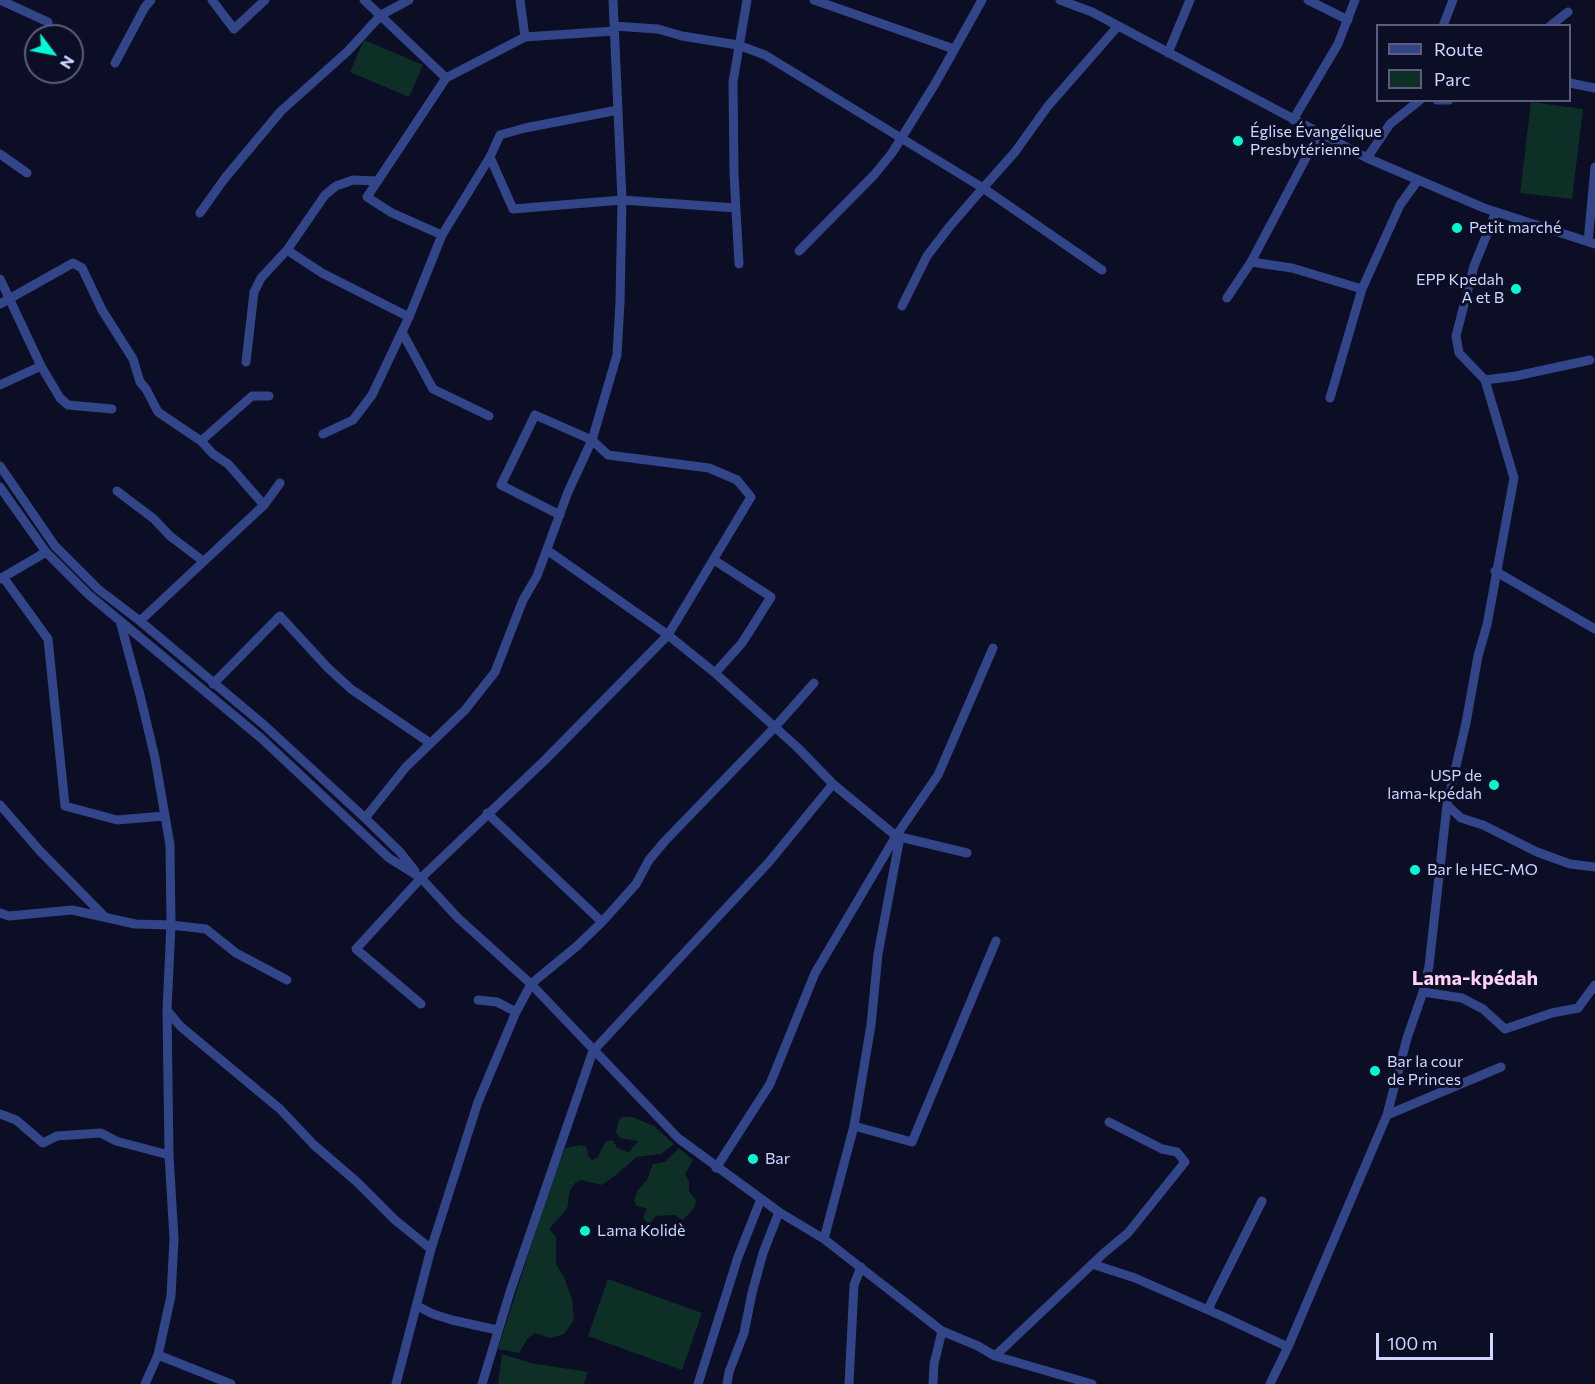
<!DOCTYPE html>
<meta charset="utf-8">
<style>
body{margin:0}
#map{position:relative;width:1595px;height:1384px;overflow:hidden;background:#0c0e25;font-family:Commissioner,sans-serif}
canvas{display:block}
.legend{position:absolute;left:1376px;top:24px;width:195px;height:78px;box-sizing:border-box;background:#0c0e25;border:2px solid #5a5e7c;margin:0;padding:8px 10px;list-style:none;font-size:18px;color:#cfd6ff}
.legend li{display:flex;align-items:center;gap:12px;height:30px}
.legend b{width:30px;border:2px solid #5a5e7c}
.north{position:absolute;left:24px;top:24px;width:60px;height:60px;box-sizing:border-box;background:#0c0e25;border:2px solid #5a5e7c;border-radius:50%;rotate:122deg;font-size:16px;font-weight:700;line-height:24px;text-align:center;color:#cfd6ff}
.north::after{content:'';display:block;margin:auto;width:21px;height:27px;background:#00fad2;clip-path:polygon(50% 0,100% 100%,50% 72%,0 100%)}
.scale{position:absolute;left:1376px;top:1333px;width:117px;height:27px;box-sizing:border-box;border:3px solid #cfd6ff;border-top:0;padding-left:8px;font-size:18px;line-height:21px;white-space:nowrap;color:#cfd6ff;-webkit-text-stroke:4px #0c0e25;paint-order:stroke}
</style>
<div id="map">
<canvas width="1595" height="1384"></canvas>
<ul class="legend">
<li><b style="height:8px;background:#324589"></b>Route</li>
<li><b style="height:16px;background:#0e2f25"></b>Parc</li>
</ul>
<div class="north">N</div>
<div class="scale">100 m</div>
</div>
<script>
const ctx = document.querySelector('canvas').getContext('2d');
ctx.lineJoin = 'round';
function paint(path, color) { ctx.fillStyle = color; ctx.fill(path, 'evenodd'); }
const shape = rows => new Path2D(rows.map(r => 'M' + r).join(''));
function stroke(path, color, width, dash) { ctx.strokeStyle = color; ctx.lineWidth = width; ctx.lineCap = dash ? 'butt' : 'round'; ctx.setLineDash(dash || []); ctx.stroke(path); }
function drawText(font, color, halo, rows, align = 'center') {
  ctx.font = font + ' Commissioner,sans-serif'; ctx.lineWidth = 6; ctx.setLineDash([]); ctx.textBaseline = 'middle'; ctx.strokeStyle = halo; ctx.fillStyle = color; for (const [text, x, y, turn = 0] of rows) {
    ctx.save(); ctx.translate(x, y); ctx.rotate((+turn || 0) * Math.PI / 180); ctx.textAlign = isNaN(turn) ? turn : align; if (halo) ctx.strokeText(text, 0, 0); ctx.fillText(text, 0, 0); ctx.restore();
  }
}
const green = shape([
 [364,40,423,65,409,97,350,72],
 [1531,102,1583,109,1572,199,1520,193],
 [622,1117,633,1117,654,1126,674,1144,661,1154,637,1157,612,1178,601,1185,581,1180,575,1183,570,1190,567,1209,549,1229,556,1237,556,1264,564,1277,572,1299,574,1320,564,1334,550,1338,535,1333,527,1339,519,1353,498,1349,548,1193,565,1148,582,1145,587,1148,588,1155,592,1160,598,1157,605,1142,613,1140,617,1148,629,1152,638,1141,620,1138,616,1132,619,1120],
 [679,1148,693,1160,685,1174,689,1182,689,1192,696,1200,695,1207,683,1220,674,1215,656,1216,649,1225,643,1218,647,1209,637,1206,634,1200,638,1190,647,1180,653,1164,665,1162],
 [608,1279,702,1313,682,1370,588,1336],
 [502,1354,531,1363,588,1372,584,1384,498,1384]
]);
const minor = shape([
 [0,0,48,22],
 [212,0,234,29,265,0],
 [364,0,446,78],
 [520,0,525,37],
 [814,0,954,49],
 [1060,0,1092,12,1367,158,1484,208,1595,244],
 [1308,0,1348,20],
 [614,26,658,29,682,36,738,45,765,55,983,188,1015,152,1048,106,1118,26],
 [1443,26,1453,0],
 [1550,26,1568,12],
 [1168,53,1190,0],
 [115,63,145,7,151,0],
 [1570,83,1595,88],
 [1437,100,1449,100],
 [1293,120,1338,44,1355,0],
 [0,154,27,173],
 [490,157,513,209,622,200,736,208],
 [1367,158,1390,124,1420,100],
 [200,213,225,178,281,111,348,51,381,15,409,0],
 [442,235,392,213,367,197,446,78,525,37,614,31],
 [1588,242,1595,167],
 [287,250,322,273,409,317],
 [799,251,874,175,892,153,935,84,982,0],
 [1251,262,1292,268,1362,289],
 [739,264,734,174,733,82,747,0],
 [0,279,41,366,60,398,68,405,112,409],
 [1227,298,1251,262,1319,133],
 [0,304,73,263,82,268,102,310,133,359,140,382,146,389,158,412,201,441,213,454,228,464,264,505],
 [902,306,927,256,950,226,983,188,1102,270],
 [402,332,433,389,489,416],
 [246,362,254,292,261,278,287,250,325,195,336,186,353,180,376,181],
 [1485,380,1516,376,1590,360],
 [0,385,41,366],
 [1330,398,1362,289,1400,205,1418,180],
 [323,434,353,420,372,395,409,317,442,235,490,157,500,135,525,128,618,110],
 [201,441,252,396,269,396],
 [0,466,55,546,98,589,140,621,264,725,365,818,400,852,415,871],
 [0,487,46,552,89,595,261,738,389,858,421,878,458,918,531,984,678,1138,779,1212,824,1239,942,1331,978,1346,995,1356,1092,1384],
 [117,491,154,519,170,536,203,561],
 [547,550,668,635,715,673,798,748,833,784,896,836,967,853],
 [714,560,771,597,742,643,715,673],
 [1495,571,1595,629],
 [3,577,48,639,65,806,117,820,164,816],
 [0,579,46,552],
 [120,621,140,695,155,758,170,845,171,925,167,1010,169,1155,174,1239,171,1296,158,1355,145,1384],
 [140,621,264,505,280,483],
 [213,684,280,616,328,668,351,689,430,743],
 [0,805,40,851,105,917],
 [1447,805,1461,818,1483,825,1537,852,1570,864,1595,867],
 [487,813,602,922],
 [365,818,406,767,465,710,495,672,523,600,537,576,568,492,592,440,617,355,620,302,622,200,613,0],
 [0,913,9,916,72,910,135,924,171,925,206,929,236,953,287,980],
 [1423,992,1462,998,1483,1009,1505,1029,1552,1013,1578,1008,1595,985],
 [478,1000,497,1002,516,1012],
 [421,1004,356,949,421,878,545,760,668,635,751,497,737,480,709,468,608,455,592,440,535,415,501,485,560,515],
 [167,1010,180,1026,280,1109,314,1145,357,1182,395,1220,431,1249],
 [0,1114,16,1120,43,1143,57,1136,101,1133,116,1141,169,1155],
 [1387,1115,1501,1067],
 [854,1126,912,1142,996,941],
 [716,1168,770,1084,815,973,896,836,938,775,993,648],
 [824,1239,854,1126,871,1025,878,954,900,837],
 [1092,1264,1135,1278,1224,1317,1288,1347],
 [417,1306,433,1314,452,1320,497,1330],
 [1208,1309,1262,1201],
 [158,1355,231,1384],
 [995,1356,1104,1253,1128,1233,1185,1162,1177,1152,1162,1149,1109,1122],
 [396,1384,431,1249,478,1102,516,1012,531,984,577,946,602,922,636,884,649,860,665,841,775,727,814,683],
 [482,1384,510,1292,593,1051,769,862,833,784],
 [698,1384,738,1257,761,1199],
 [727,1384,729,1372,744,1333,752,1293,763,1253,779,1212],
 [849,1384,854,1285,861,1267],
 [933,1384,934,1364,942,1331],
 [1270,1384,1288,1347,1387,1115,1407,1038,1423,992,1429,966,1447,805,1466,723,1478,656,1487,625,1514,478,1485,380,1459,353,1456,336,1474,266,1496,212]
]);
const markers = [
 [1238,141,6,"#00fad2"],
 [1457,228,6,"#00fad2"],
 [1516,289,6,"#00fad2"],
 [1494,785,6,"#00fad2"],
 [1415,870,6,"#00fad2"],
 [1375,1071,6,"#00fad2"],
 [753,1159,6,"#00fad2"],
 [585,1231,6,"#00fad2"]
];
const poiNames = [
 ["Église Évangélique",1250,132],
 ["Presbytérienne",1250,150],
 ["Petit marché",1469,228],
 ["EPP Kpedah",1504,280,"right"],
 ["A et B",1504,298,"right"],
 ["USP de",1482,776,"right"],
 ["lama-kpédah",1482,794,"right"],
 ["Bar le HEC-MO",1427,870],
 ["Bar la cour",1387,1062],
 ["de Princes",1387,1080],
 ["Bar",765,1159],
 ["Lama Kolidè",597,1231]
];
const quarterNames = [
 ["Lama-kpédah",1475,978]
];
paint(green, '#0e2f25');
stroke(minor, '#324589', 9);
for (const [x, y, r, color] of markers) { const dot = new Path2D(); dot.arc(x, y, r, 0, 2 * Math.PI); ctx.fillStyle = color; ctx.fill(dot); stroke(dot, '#0c0e25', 2); }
drawText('16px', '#cfd6ff', '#0c0e25', poiNames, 'left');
drawText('bold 20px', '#ffd1fa', '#0c0e25', quarterNames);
</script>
